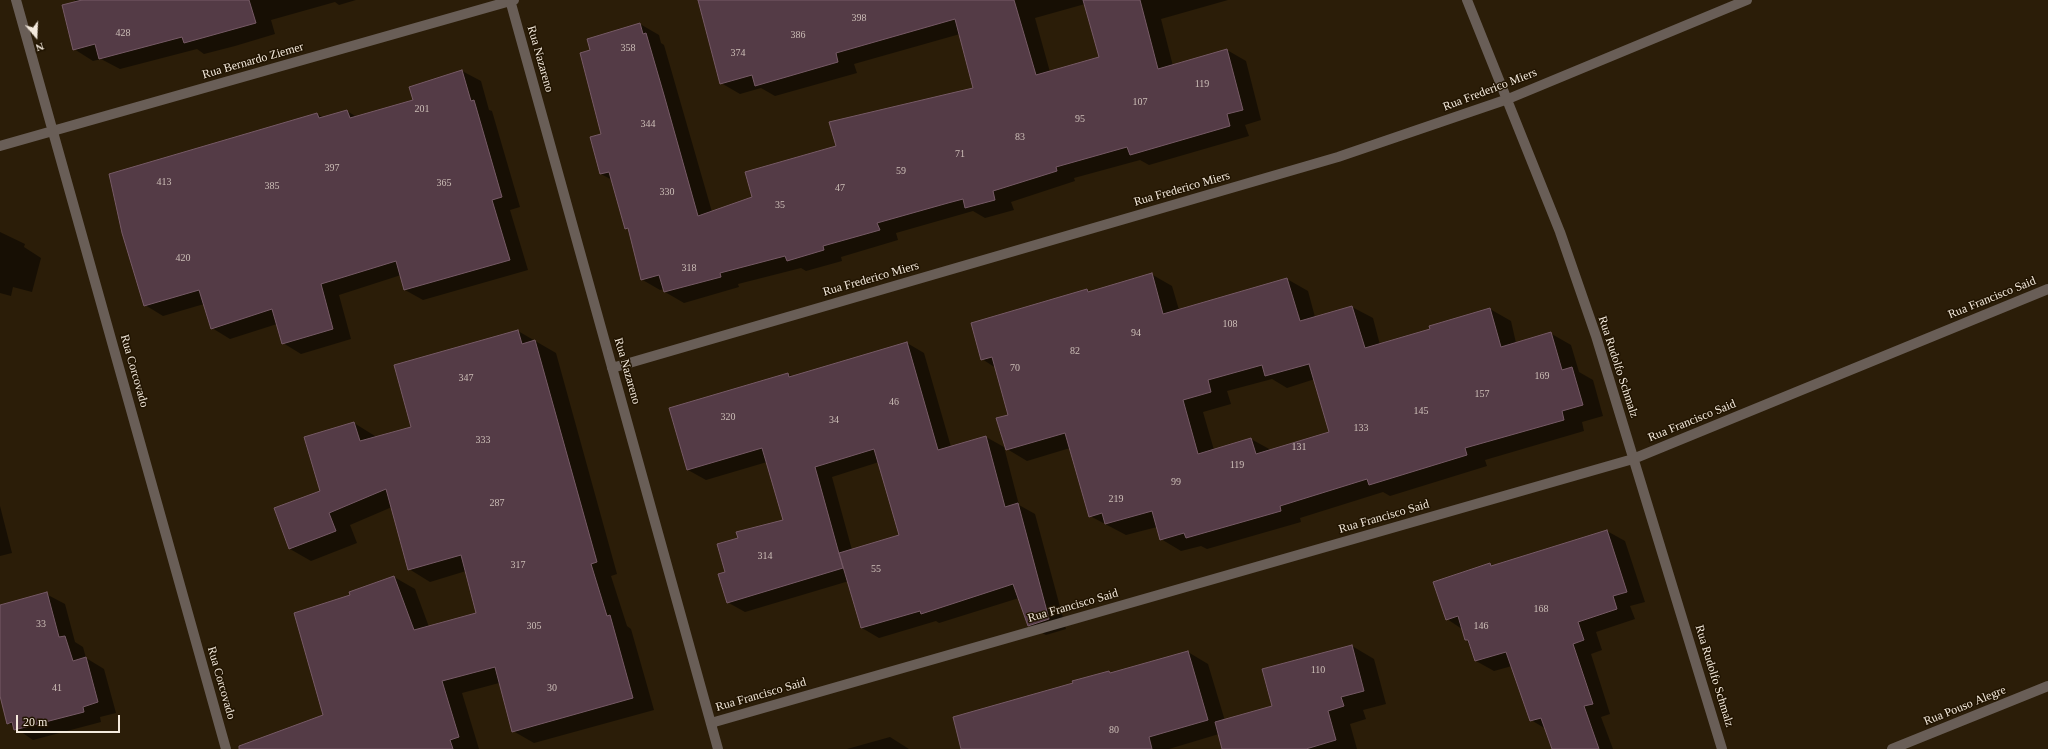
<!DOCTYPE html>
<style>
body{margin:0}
#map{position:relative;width:2048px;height:749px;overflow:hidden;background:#2b1d08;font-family:Georgia,serif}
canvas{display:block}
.north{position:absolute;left:16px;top:16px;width:40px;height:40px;-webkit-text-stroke:3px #211401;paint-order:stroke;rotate:161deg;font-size:11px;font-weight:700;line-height:16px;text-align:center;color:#f4eadd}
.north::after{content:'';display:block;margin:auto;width:14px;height:18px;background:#f4eadd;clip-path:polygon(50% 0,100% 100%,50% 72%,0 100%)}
.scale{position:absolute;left:16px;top:715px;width:104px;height:18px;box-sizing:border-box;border:2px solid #f4eadd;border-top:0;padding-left:5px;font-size:12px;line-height:14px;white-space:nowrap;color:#f4eadd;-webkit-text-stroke:3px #211401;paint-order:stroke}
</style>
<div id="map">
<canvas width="2048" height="749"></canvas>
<div class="north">N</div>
<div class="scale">20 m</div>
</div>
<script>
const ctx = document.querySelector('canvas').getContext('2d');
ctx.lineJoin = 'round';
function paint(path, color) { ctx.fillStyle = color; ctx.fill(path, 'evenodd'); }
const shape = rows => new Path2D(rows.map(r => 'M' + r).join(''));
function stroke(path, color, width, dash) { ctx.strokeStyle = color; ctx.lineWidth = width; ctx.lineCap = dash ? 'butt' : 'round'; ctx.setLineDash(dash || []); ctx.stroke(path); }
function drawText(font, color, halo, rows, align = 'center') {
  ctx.font = font + ' Georgia,serif'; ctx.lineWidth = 3; ctx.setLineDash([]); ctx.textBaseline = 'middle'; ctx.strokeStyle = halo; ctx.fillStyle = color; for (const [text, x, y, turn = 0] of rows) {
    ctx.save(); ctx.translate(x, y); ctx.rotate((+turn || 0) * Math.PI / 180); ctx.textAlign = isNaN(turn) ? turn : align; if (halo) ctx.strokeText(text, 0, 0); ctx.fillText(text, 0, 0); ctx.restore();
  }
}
const shadow = shape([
 [75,0,356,0,339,5,335,2,271,20,275,34,235,46,204,54,197,49,120,69,101,59,93,61,74,49],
 [716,0,1228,0,1161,19,1173,66,1227,50,1246,61,1261,120,1245,125,1249,136,1149,165,1140,160,1074,178,1075,181,1011,202,1014,210,985,218,973,211,896,233,898,240,841,257,842,261,806,271,801,268,738,284,739,287,684,303,665,292,664,289,660,290,641,279,630,230,626,228,612,180,601,174,602,134,591,51,640,24,659,35,661,43,664,45,712,212,753,198,837,147,975,89,960,34,854,64,857,73,775,96,761,88,740,94,721,83],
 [1085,4,1100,57,1050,72,1035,18],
 [462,71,481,81,489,110,492,111,520,207,510,210,528,270,423,300,405,290,401,275,339,295,351,339,301,354,283,343,277,324,230,339,212,328,204,304,163,316,145,305,317,114,324,118,347,111,357,117,415,101,411,87],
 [0,232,25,244,24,247,41,258,32,292,13,287,11,296,0,293],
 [1151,274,1172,286,1179,310,1287,279,1308,291,1315,317,1352,307,1373,318,1380,345,1431,329,1430,326,1490,309,1511,321,1516,343,1550,333,1571,345,1579,372,1593,380,1603,416,1582,422,1584,431,1485,460,1487,466,1390,496,1383,492,1300,518,1301,522,1207,549,1201,546,1181,551,1161,539,1157,527,1126,535,1090,516,1070,448,1027,461,1007,449,1010,416,996,368,982,359,1087,290,1091,292],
 [1272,379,1287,388,1315,379,1330,432,1271,450,1251,439,1214,450,1203,412,1231,404,1227,391],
 [518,331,556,353,617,574,611,576,627,626,631,629,654,710,534,743,513,731,499,683,462,693,479,749,271,749,325,715,352,596,394,577,415,589,429,627,478,614,466,571,430,582,409,569,392,507,350,525,357,543,311,561,290,549,321,492,354,423,375,436,376,438,412,428],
 [907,343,924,353,951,447,986,437,1004,447,1019,505,1035,514,1066,629,1046,635,1028,625,1019,598,939,623,936,621,879,638,862,628,849,581,745,612,727,602,727,573,740,538,784,520,767,462,706,480,688,470,788,374,793,377],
 [879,462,900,536,852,550,832,477],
 [0,506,12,553,0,556],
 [1607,531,1625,541,1645,602,1630,606,1635,619,1596,632,1602,650,1591,654,1610,714,1601,717,1613,749,1554,749,1546,729,1531,720,1512,666,1494,671,1476,661,1462,629,1447,619,1490,564,1494,566],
 [46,594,65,604,75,642,83,647,86,658,104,669,116,713,100,717,101,722,33,740,8,723,0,692,0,606],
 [1352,646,1374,659,1386,704,1363,710,1366,719,1350,724,1357,749,1223,749,1219,734,1169,749,962,749,1111,674,1188,652,1208,664,1225,721,1273,707],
 [890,737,909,749,847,749]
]);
const building = shape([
 [82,0,249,0,256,23,184,43,182,37,99,59,95,44,73,50,62,5,82,0],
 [698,0,1014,0,1036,75,1099,57,1083,0,1140,0,1158,69,1227,49,1243,110,1227,114,1230,126,1130,155,1127,147,1056,167,1057,171,993,191,995,200,965,208,963,199,948,203,877,223,880,230,823,246,824,250,787,261,785,256,720,273,721,277,664,292,659,275,641,280,628,228,625,229,609,172,600,174,590,137,601,134,580,53,590,50,587,39,640,23,643,34,646,33,664,95,698,216,752,197,745,172,836,146,829,122,973,88,955,19,836,53,838,62,755,86,752,75,720,84,698,0],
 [462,70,471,101,474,100,502,197,492,200,510,260,404,290,396,261,321,284,333,329,282,344,272,309,211,329,199,290,144,306,122,233,109,174,317,113,319,118,347,110,350,118,413,100,409,87,462,70],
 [1152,273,1163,314,1287,278,1300,321,1352,306,1365,348,1430,329,1429,326,1490,308,1501,347,1551,332,1562,370,1572,367,1583,405,1562,411,1564,420,1465,448,1467,455,1369,485,1367,479,1280,506,1281,511,1186,538,1184,533,1160,540,1152,511,1105,524,1102,513,1089,517,1065,433,1006,450,996,418,1008,415,992,357,981,360,971,323,1087,289,1088,292,1152,273],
 [1309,364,1329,432,1256,454,1251,438,1198,454,1183,400,1211,392,1208,380,1262,365,1265,376,1309,364],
 [518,330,522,344,535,340,597,562,591,564,607,616,610,615,633,698,512,732,495,667,442,681,459,737,450,740,453,749,239,749,239,746,323,715,294,613,350,595,349,592,394,576,414,630,476,613,461,555,408,570,386,489,329,513,336,531,289,549,274,508,320,491,304,437,354,422,360,441,411,427,394,365,518,330],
 [907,342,938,450,986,436,1005,507,1018,503,1049,619,1028,626,1013,584,921,614,920,611,861,628,839,553,899,535,874,449,815,467,843,568,727,603,718,574,725,572,717,544,738,538,736,532,783,520,762,448,687,470,669,408,788,373,789,377,907,342],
 [1607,530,1627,592,1613,596,1617,609,1578,622,1584,640,1573,644,1593,704,1584,706,1599,749,1552,749,1541,718,1530,721,1506,652,1475,661,1468,640,1465,640,1458,616,1446,620,1433,582,1490,563,1491,566,1607,530],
 [47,592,59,637,65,636,73,661,86,657,98,702,83,707,84,712,14,730,12,722,7,724,0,696,0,605,47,592],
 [1352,645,1364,691,1341,697,1344,706,1328,711,1336,740,1306,749,1222,749,1215,722,1272,706,1262,669,1352,645],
 [1188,651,1208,720,1149,737,1152,749,961,749,953,717,1073,683,1072,681,1109,671,1110,673,1188,651]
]);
const minor = shape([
 [16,0,226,749],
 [510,0,718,749],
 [1467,0,1560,232,1596,336,1722,749],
 [0,146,514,0],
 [612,368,1338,157,1508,99,1747,0],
 [711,723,1633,459,2048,289],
 [1892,749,2048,686]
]);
const numberNames = [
 ["398",859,18],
 ["428",123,33],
 ["386",798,35],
 ["358",628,48],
 ["374",738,53],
 ["119",1202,84],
 ["107",1140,102],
 ["201",422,109],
 ["95",1080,119],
 ["344",648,124],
 ["83",1020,137],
 ["71",960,154],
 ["397",332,168],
 ["59",901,171],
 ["413",164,182],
 ["365",444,183],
 ["385",272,186],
 ["47",840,188],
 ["330",667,192],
 ["35",780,205],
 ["420",183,258],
 ["318",689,268],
 ["108",1230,324],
 ["94",1136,333],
 ["82",1075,351],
 ["70",1015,368],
 ["169",1542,376],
 ["347",466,378],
 ["157",1482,394],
 ["46",894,402],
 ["145",1421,411],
 ["320",728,417],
 ["34",834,420],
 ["133",1361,428],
 ["333",483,440],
 ["131",1299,447],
 ["119",1237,465],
 ["99",1176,482],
 ["219",1116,499],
 ["287",497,503],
 ["314",765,556],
 ["317",518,565],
 ["55",876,569],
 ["168",1541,609],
 ["33",41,624],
 ["305",534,626],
 ["146",1481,626],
 ["110",1318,670],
 ["41",57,688],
 ["30",552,688],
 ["80",1114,730]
];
const streetNames = [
 ["Rua Nazareno",540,59,74],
 ["Rua Bernardo Ziemer",253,61,-16],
 ["Rua Frederico Miers",1490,90,-21],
 ["Rua Frederico Miers",1182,189,-16],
 ["Rua Frederico Miers",871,279,-16],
 ["Rua Francisco Said",1992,298,-22],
 ["Rua Rudolfo Schmalz",1618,367,72],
 ["Rua Corcovado",134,371,74],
 ["Rua Nazareno",627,371,74],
 ["Rua Francisco Said",1692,421,-22],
 ["Rua Francisco Said",1384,517,-16],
 ["Rua Francisco Said",1073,606,-16],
 ["Rua Rudolfo Schmalz",1714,676,73],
 ["Rua Corcovado",221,683,74],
 ["Rua Francisco Said",761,695,-16],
 ["Rua Pouso Alegre",1965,706,-22]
];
paint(shadow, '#0007');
paint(building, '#543b46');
stroke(building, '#765a66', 1);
stroke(minor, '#695e57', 10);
drawText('10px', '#ccbeb7', null, numberNames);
drawText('12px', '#f4eadd', '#211401', streetNames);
</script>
